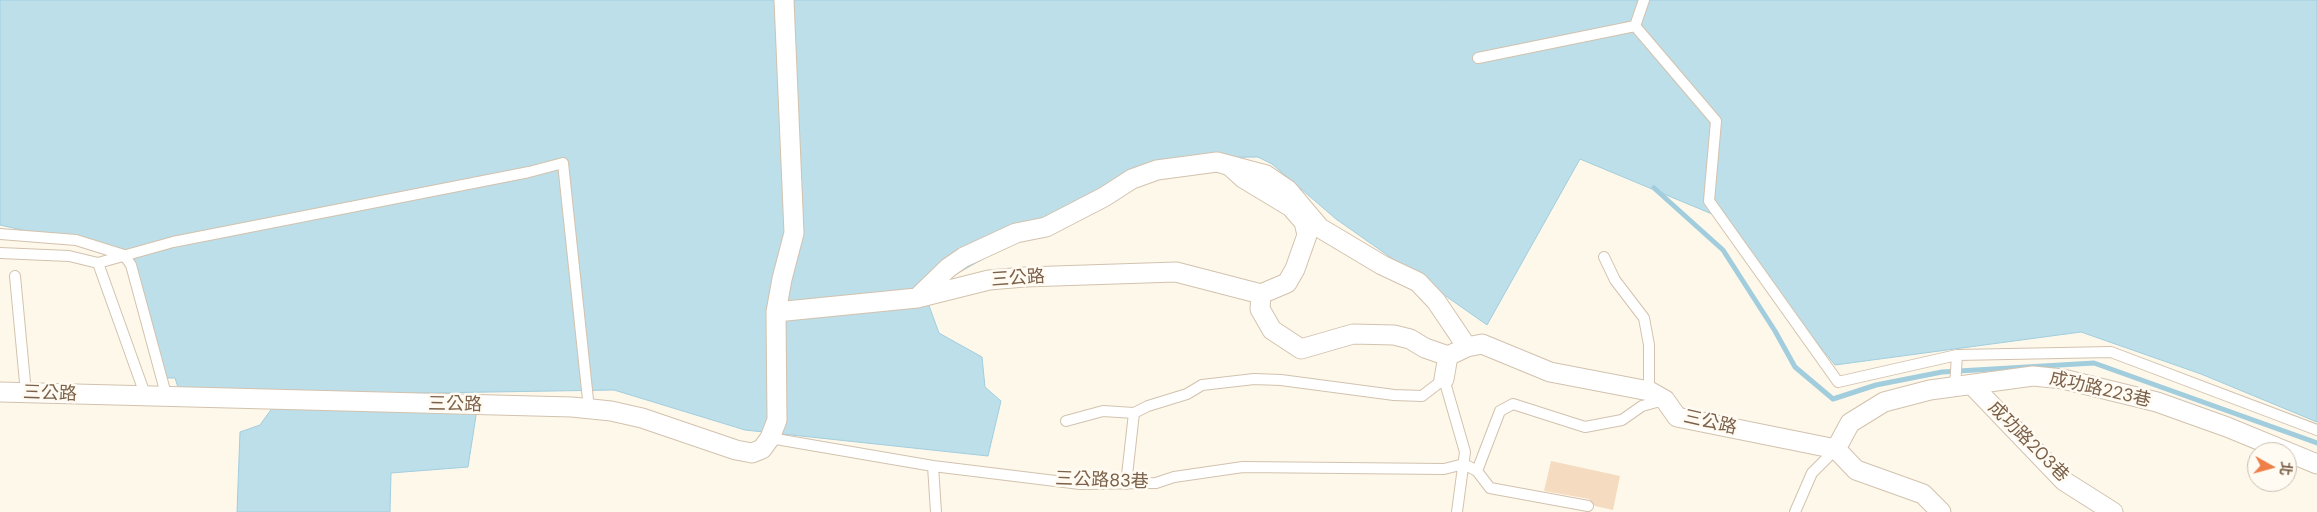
<!DOCTYPE html>
<meta charset="utf-8">
<style>
body{margin:0}
#map{position:relative;width:2317px;height:512px;overflow:hidden;background:#fef8eb;font-family:"DM Sans","Noto Sans TC",sans-serif}
canvas{display:block}
.north{position:absolute;left:2247px;top:442px;width:50px;height:50px;box-sizing:border-box;background:#fffbf2;border:1px solid #cbbdaf;border-radius:50%;rotate:97deg;font-size:14px;font-weight:700;line-height:20px;text-align:center;color:#7c614a}
.north::after{content:'';display:block;margin:auto;width:18px;height:22px;background:#ef7f49;clip-path:polygon(50% 0,100% 100%,50% 72%,0 100%)}
</style>
<div id="map">
<canvas width="2317" height="512"></canvas>
<div class="north">北</div>
</div>
<script>
const ctx = document.querySelector('canvas').getContext('2d');
ctx.lineJoin = 'round';
function paint(path, color) { ctx.fillStyle = color; ctx.fill(path, 'evenodd'); }
const shape = rows => new Path2D(rows.map(r => 'M' + r).join(''));
function stroke(path, color, width, dash) { ctx.strokeStyle = color; ctx.lineWidth = width; ctx.lineCap = dash ? 'butt' : 'round'; ctx.setLineDash(dash || []); ctx.stroke(path); }
function drawText(font, color, halo, rows, align = 'center') {
  ctx.font = font + ' "DM Sans","Noto Sans TC",sans-serif'; ctx.lineWidth = 5; ctx.setLineDash([]); ctx.textBaseline = 'middle'; ctx.strokeStyle = halo; ctx.fillStyle = color; for (const [text, x, y, turn = 0] of rows) {
    ctx.save(); ctx.translate(x, y); ctx.rotate((+turn || 0) * Math.PI / 180); ctx.textAlign = isNaN(turn) ? turn : align; if (halo) ctx.strokeText(text, 0, 0); ctx.fillText(text, 0, 0); ctx.restore();
  }
}
const water = shape([
 [0,0,2317,0,2317,422,2201,374,2081,332,1835,365,1712,214,1580,159,1487,325,1336,219,1272,164,1258,157,1180,158,1115,185,924,292,939,333,982,357,985,387,1001,401,988,456,745,430,614,390,181,397,175,378,165,378,133,255,0,225,0,0],
 [478,403,468,467,391,473,390,512,237,512,240,432,260,425,275,404,478,403]
]);
const stream = shape([
 [1654,188,1723,250,1775,331,1795,367,1833,399,1876,385,1942,372,2094,363,2317,443]
]);
const building = shape([
 [1551,461,1620,476,1613,510,1595,506,1589,499,1544,491]
]);
const service = shape([
 [1635,26,1644,0],
 [1478,58,1635,26,1716,121,1709,201,1838,382,1957,355,2111,352,2317,430],
 [0,234,76,240,124,255,131,265,167,398],
 [0,253,69,256,98,263,146,397],
 [1604,257,1615,280,1644,318,1649,345,1649,391],
 [98,263,173,242,529,172,563,163,589,409],
 [15,276,26,393],
 [1955,387,1957,355],
 [1066,421,1103,411,1134,413,1148,406,1187,394,1202,385,1254,379,1281,380,1394,395,1422,396,1444,379,1465,452,1457,512],
 [770,438,933,466,1080,484,1156,483,1174,477,1243,467,1444,469,1464,464,1477,471,1490,488,1588,506],
 [933,466,936,512],
 [1477,471,1500,411,1513,404,1585,427,1622,420,1642,406,1664,400],
 [1126,484,1134,413],
 [1795,512,1812,473,1836,449]
]);
const minor = shape([
 [1261,294,1260,309,1272,330,1301,349,1353,334,1394,335,1410,339,1425,348,1448,356],
 [917,298,948,268,964,257,1016,233,1046,227,1104,197,1132,179,1157,170,1217,162,1266,175,1288,190,1320,228,1382,265,1418,282,1436,301,1467,347],
 [776,312,917,298,989,280,1025,277,1176,272,1261,294,1287,283,1295,269,1307,235,1304,222,1291,207,1243,178,1230,166,1217,162],
 [1444,379,1448,356,1467,347,1482,344,1550,372,1649,391,1665,400,1677,417,1836,449,1856,470,1923,494,1941,512],
 [1972,385,2064,481,2113,512],
 [0,392,572,407,611,411,642,418,736,450,752,453,762,449,770,438,777,420,776,312,782,279,794,233,784,0],
 [1836,449,1850,423,1884,402,1930,390,2033,376,2063,379,2157,402,2227,427,2317,464]
]);
const streetNames = [
 ["三公路",1018,279,-4],
 ["成功路223巷",2100,390,13],
 ["三公路",50,394,2],
 ["三公路",455,405,1],
 ["三公路",1710,423,13],
 ["成功路203巷",2028,442,45],
 ["三公路83巷",1102,481,2]
];
paint(water, '#bcdfea');
stroke(water, '#a2cddd', 1);
stroke(stream, '#a2cddd', 5);
paint(building, '#f5dbc0');
stroke(service, '#d2c2ae', 12);
stroke(minor, '#d2c2ae', 21);
stroke(service, '#fff', 10);
stroke(minor, '#fff', 19);
drawText('18px', '#7c614a', '#fffbf2', streetNames);
</script>
